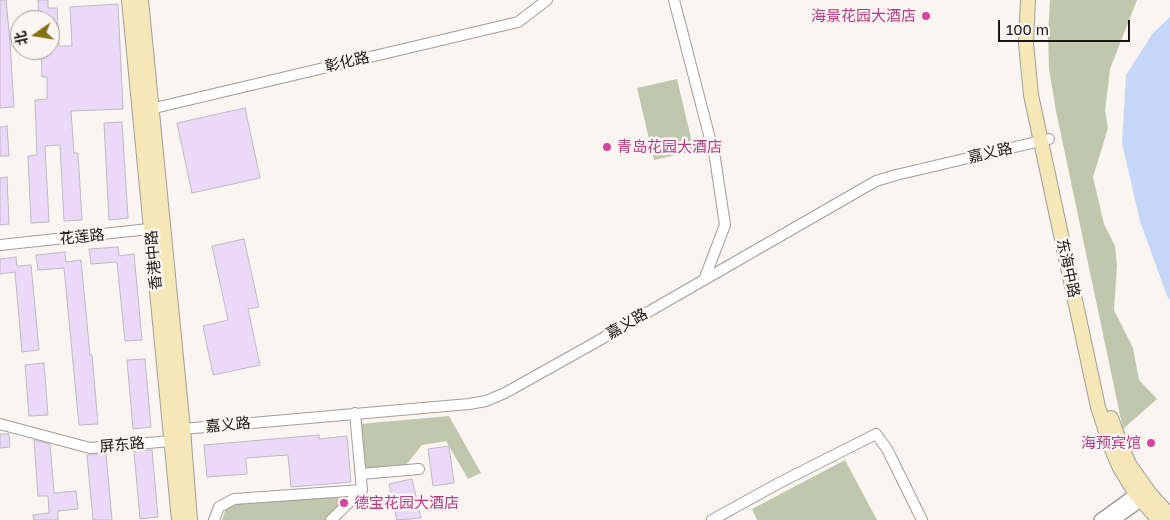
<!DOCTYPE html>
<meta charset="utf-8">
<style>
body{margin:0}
#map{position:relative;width:1170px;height:520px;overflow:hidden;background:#faf5f1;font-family:"Golos Text","Noto Sans SC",sans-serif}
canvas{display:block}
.north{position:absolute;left:10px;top:10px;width:50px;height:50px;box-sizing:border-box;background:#faf5f1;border:1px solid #a09d99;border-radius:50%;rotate:257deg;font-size:14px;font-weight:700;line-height:20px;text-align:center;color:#191816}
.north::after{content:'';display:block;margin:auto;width:18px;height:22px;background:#867214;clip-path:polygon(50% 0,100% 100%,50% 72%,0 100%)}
.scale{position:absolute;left:998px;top:20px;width:132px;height:22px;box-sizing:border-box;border:2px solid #191816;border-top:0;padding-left:6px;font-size:15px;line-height:18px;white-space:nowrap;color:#191816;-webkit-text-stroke:4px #faf5f1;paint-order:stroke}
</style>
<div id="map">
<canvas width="1170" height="520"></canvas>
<div class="north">北</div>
<div class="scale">100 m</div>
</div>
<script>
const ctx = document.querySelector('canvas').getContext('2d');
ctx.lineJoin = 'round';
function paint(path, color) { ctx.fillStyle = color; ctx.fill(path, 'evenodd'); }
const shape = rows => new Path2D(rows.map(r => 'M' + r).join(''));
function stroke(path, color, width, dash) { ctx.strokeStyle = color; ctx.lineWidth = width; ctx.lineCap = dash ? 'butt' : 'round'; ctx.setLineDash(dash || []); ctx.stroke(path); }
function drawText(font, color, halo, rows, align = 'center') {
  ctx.font = font + ' "Golos Text","Noto Sans SC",sans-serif'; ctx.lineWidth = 5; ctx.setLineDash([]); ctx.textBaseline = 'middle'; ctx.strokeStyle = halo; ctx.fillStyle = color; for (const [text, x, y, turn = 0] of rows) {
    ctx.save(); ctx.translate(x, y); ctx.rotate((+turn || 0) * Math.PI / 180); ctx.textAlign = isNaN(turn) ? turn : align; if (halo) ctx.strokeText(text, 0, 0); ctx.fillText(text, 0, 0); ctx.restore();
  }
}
const green = shape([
 [1050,0,1137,0,1110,69,1105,111,1108,128,1093,177,1104,224,1115,246,1117,266,1114,310,1133,348,1139,380,1157,399,1123,429,1056,111,1049,69,1048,35],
 [677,79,694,151,654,160,637,88],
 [449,416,481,473,468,479,446,441,422,445,406,465,365,469,360,424],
 [845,460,877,520,757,520,752,509],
 [338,497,340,511,327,520,222,520,226,508,235,503]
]);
const water = shape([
 [1170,17,1170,300,1167,296,1140,221,1122,143,1126,75,1153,33]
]);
const building = shape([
 [0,0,6,0,10,42,14,107,0,108,0,0],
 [38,0,48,0,48,8,57,8,59,46,72,46,70,7,118,4,123,109,71,111,74,153,78,153,82,220,64,221,60,145,45,146,49,222,31,223,28,156,37,155,35,100,47,99,47,77,42,77,41,50,50,50,50,20,39,20,38,0],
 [245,108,260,178,192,193,177,123,245,108],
 [122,122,128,218,109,220,104,123,122,122],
 [7,126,9,156,0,156,0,127,7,126],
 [7,177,9,224,0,225,0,178,7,177],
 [244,239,259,307,248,309,260,365,213,375,203,326,228,320,212,246,244,239],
 [118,247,119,256,134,254,142,340,125,341,117,262,91,264,89,249,118,247],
 [65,252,66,262,81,260,90,355,92,355,98,424,79,425,64,268,38,270,36,255,65,252],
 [16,257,17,266,31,265,39,350,22,352,15,272,0,274,0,259,16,257],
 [145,359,151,427,133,429,127,360,145,359],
 [44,363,48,415,29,416,25,365,44,363],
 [0,434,9,434,10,447,0,448,0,434],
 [319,435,319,439,347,436,351,482,291,487,288,455,246,458,247,474,207,477,204,445,319,435],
 [34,440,50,444,54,493,76,491,78,509,58,511,58,520,34,520,33,515,49,513,48,496,38,496,34,440],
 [449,446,454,483,433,486,428,449,449,446],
 [152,450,158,517,140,519,134,451,152,450],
 [106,454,112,520,93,520,87,455,106,454],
 [412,479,421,518,397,520,389,484,412,479]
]);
const minor = shape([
 [674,0,715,158,725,225,704,280],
 [146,110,518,22,547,0],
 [0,245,158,228],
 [0,424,90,448,171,441,183,429,469,404,486,401,505,393,589,346,876,181,896,175,1049,139],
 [361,474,419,469],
 [214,520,219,507,234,499,362,490],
 [331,520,362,490,355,413],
 [712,520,779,483,876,434,887,449,922,520]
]);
const tertiary = shape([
 [1100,520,1143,489],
 [1114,520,1147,496]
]);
const secondary = shape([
 [129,0,179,520],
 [141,0,183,429,190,520],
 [1028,0,1026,43,1031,95,1098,407,1111,447,1119,466,1136,494,1159,520],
 [1111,418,1120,443,1129,464,1150,494,1170,516]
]);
const markers = [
 [926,16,5,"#d1479c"],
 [607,147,5,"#d1479c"],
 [1151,443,5,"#d1479c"],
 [344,503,5,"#d1479c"]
];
const hotelNames = [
 ["海景花园大酒店",916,16],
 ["青岛花园大酒店",617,147,"left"],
 ["海预宾馆",1141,443],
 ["德宝花园大酒店",354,503,"left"]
];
const streetNames = [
 ["彰化路",347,62,-13],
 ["嘉义路",990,153,-13],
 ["花莲路",82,237,-6],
 ["香港中路",154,260,-95],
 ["东海中路",1068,268,78],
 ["嘉义路",627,324,-30],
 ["嘉义路",228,425,-5],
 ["屏东路",122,445,-5]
];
paint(green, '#c0c7ac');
paint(water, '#c5d7f7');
paint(building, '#ebd9fa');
stroke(building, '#bdbabf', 1);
stroke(minor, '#a19d9a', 12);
stroke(tertiary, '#a19d9a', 14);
stroke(secondary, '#a19d9a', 16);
stroke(minor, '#fff', 10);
stroke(tertiary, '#fff', 11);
stroke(secondary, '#f6e7b8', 14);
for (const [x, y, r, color] of markers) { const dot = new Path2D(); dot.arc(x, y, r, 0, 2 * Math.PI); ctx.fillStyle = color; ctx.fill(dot); stroke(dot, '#faf5f1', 2); }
drawText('15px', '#b23c85', '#faf5f1', hotelNames, 'right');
drawText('15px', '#191816', '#faf5f1', streetNames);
</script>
